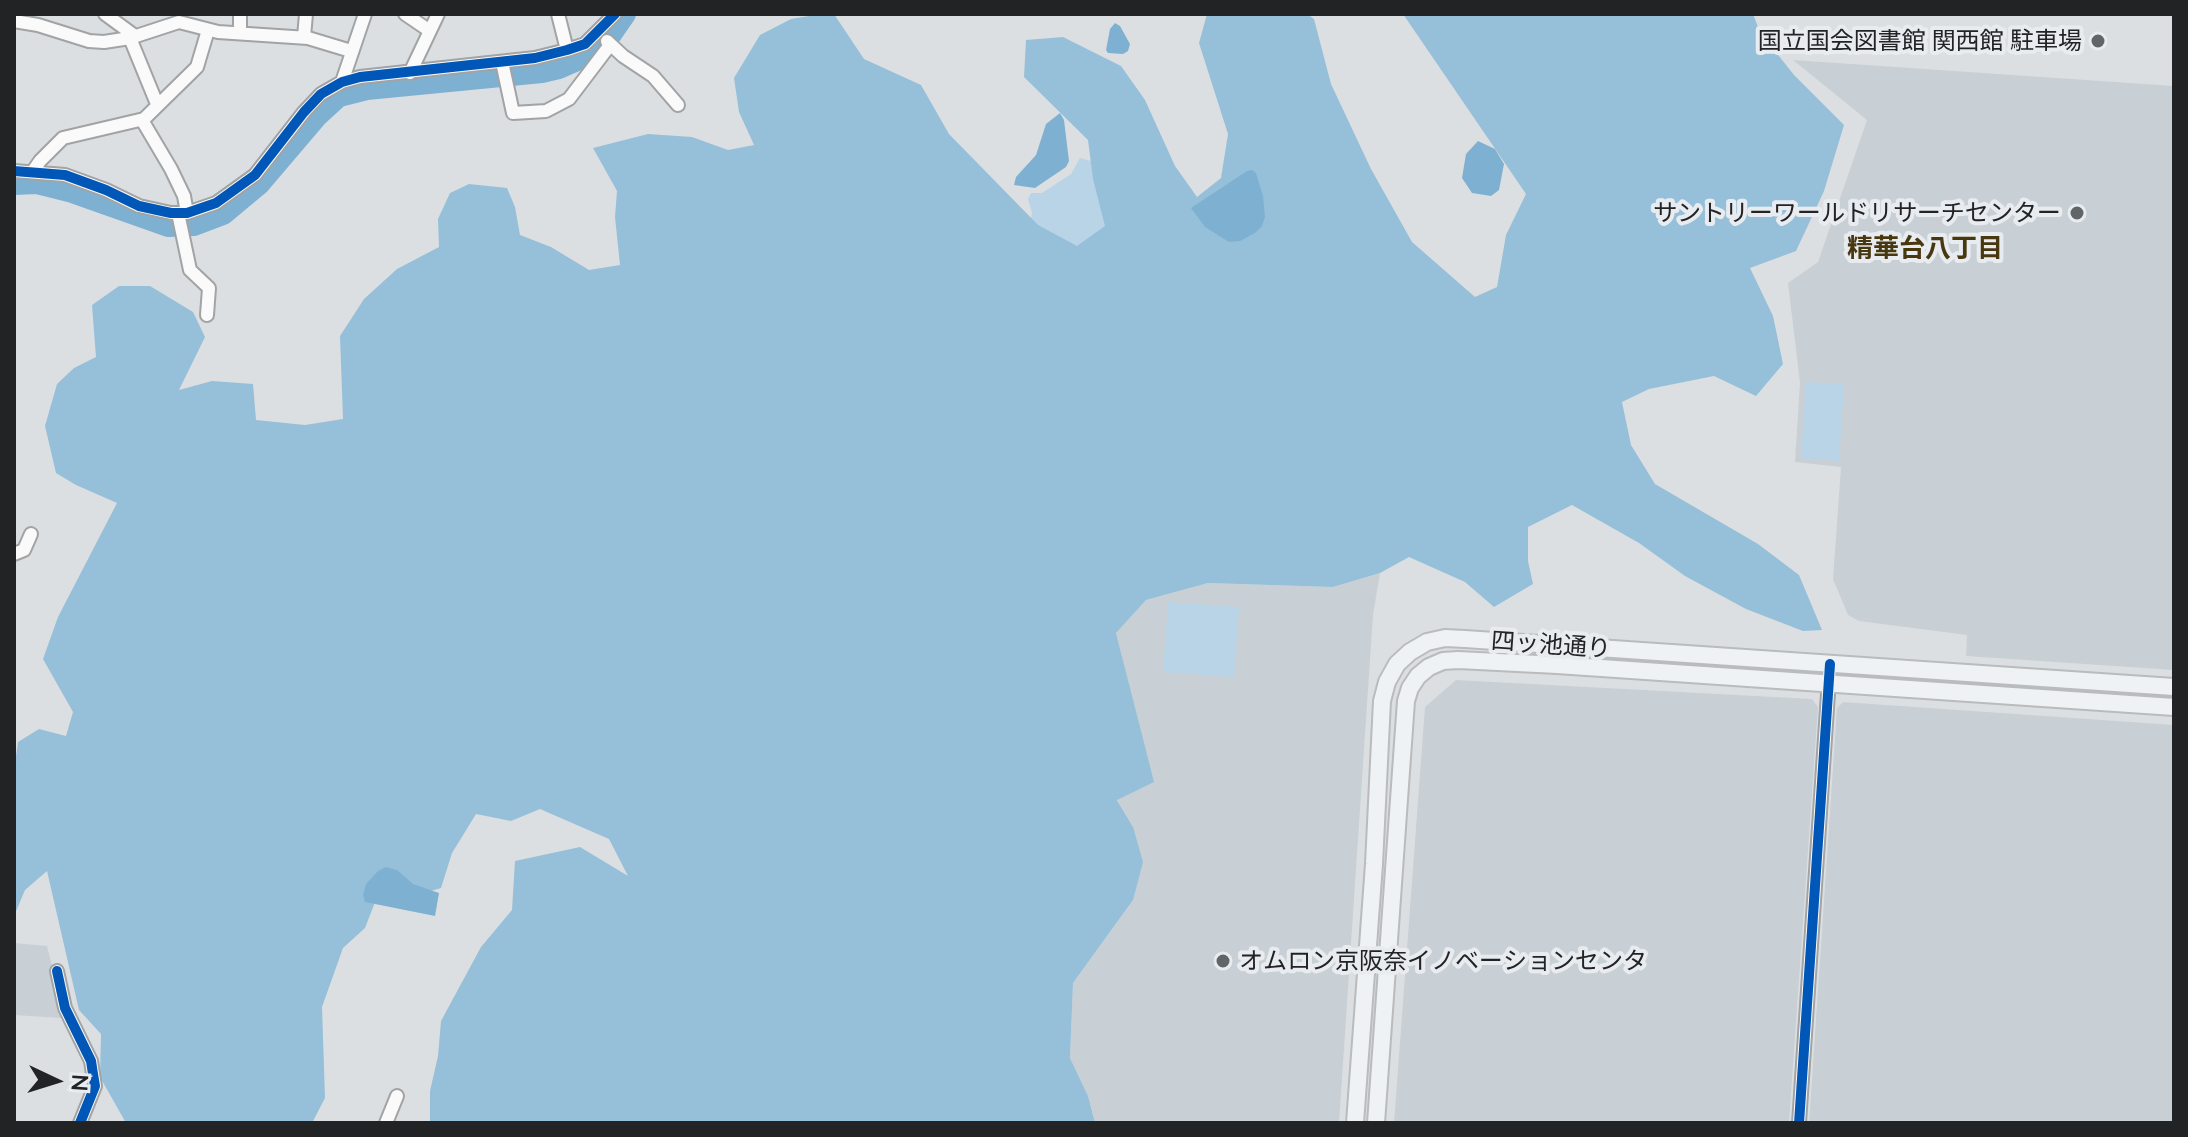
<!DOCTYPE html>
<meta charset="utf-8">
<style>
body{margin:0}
#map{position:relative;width:2188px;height:1137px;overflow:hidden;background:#dcdfe1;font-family:Lato,sans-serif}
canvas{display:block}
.frame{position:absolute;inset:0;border:16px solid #212324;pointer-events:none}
.north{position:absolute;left:16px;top:1041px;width:80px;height:80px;-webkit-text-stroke:6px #e8ecf0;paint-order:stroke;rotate:94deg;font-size:22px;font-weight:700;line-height:32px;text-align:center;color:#212324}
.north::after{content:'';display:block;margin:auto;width:28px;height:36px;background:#212324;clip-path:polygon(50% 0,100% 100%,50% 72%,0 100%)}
</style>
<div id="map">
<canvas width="2188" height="1137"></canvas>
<div class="frame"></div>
<div class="north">N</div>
</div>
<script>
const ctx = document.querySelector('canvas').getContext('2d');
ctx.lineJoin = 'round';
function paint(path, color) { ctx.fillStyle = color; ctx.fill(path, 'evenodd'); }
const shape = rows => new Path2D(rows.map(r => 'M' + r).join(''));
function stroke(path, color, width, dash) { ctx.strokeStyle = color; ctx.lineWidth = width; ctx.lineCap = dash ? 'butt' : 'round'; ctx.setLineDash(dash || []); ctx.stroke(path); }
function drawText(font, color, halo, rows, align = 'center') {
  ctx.font = font + ' Lato,"Noto Sans JP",sans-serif'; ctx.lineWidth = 8; ctx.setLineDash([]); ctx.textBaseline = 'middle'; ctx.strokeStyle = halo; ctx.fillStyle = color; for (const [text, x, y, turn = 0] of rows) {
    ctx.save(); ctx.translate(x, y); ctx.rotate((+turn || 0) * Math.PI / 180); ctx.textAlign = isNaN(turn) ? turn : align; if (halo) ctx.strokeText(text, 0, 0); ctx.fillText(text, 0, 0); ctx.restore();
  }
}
const built = shape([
 [1793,60,2174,86,2174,670,1966,656,1967,635,1859,621,1848,615,1833,579,1841,467,1795,462,1800,383,1788,283,1818,262,1867,120],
 [1380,573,1373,615,1339,1123,1095,1123,1088,1096,1070,1058,1073,983,1133,900,1133,827,1117,799,1153,782,1116,633,1146,600,1208,583,1333,587],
 [1456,680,1812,699,1818,707,1789,1123,1394,1123,1425,707],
 [1843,702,2174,725,2174,1123,1809,1123,1837,708],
 [14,943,47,946,64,1013,61,1018,14,1015]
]);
const green = shape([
 [1080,158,1095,162,1112,214,1095,259,1030,224,1032,213,1028,199,1031,193,1042,193,1071,174],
 [1806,382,1844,384,1839,461,1801,458],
 [1168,602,1239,607,1234,677,1163,672]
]);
const forest = shape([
 [821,14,834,14,864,59,921,85,949,134,1038,225,1077,246,1105,226,1093,179,1088,140,1024,77,1026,40,1063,37,1121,66,1145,100,1175,166,1197,197,1221,178,1228,134,1199,43,1207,14,1307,14,1314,19,1331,84,1371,169,1412,242,1475,297,1497,287,1506,235,1526,194,1403,14,1753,14,1760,32,1794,75,1844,125,1824,191,1796,251,1750,268,1773,316,1783,364,1756,396,1714,376,1649,389,1622,402,1631,445,1655,484,1758,544,1799,575,1822,630,1803,631,1746,609,1685,576,1639,543,1572,505,1528,527,1528,561,1533,584,1494,607,1465,582,1409,557,1380,573,1333,587,1208,583,1146,600,1116,633,1154,782,1117,800,1133,827,1143,862,1133,900,1073,983,1070,1058,1088,1096,1095,1123,430,1123,430,1091,438,1056,441,1021,481,947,512,910,515,861,580,847,628,876,609,839,540,809,511,821,476,814,452,853,441,888,417,895,382,884,365,928,343,948,322,1007,325,1098,312,1123,126,1123,100,1077,101,1034,79,1010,47,871,25,890,14,916,14,771,18,742,39,729,66,736,73,712,43,659,58,617,117,503,76,485,56,473,45,426,57,384,74,368,96,357,92,305,119,286,150,286,193,312,205,337,179,390,212,381,253,384,256,420,305,425,343,419,340,336,364,299,397,269,439,247,438,219,450,193,469,184,507,188,515,207,520,235,551,247,589,270,620,265,615,217,617,191,593,148,648,134,692,137,728,150,754,145,739,112,734,78,760,35,791,19]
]);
const water = shape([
 [1115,23,1120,26,1130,44,1128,51,1123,54,1108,53,1106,50,1110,29],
 [1060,113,1064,120,1069,161,1066,167,1035,188,1014,185,1016,177,1036,155,1046,124],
 [1478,141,1495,149,1504,164,1499,190,1491,196,1472,193,1462,178,1466,154],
 [1252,170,1256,173,1263,196,1265,217,1262,226,1255,233,1240,241,1229,242,1205,227,1191,208,1247,171],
 [386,867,397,870,413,884,439,893,435,916,365,902,363,895,366,884,378,871]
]);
const river = shape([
 [14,184,37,183,69,191,168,226,194,225,223,214,259,184,316,117,339,96,367,89,542,72,559,68,591,54,607,40,625,14]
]);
const minor = shape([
 [105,14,135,36],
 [405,14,430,31],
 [558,14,567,50],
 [14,21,38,25,89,41,104,42,130,38,179,22,218,32,308,38,351,51],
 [240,33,240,14],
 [304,37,306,14],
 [130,38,157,104],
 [607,41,623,56,653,76,678,105],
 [502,62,513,113,546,111,569,99,610,45],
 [410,73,438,14],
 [342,82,365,14],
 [142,120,171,169,184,196,187,213],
 [14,171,65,175,106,190,139,206,171,213,187,213,216,203,255,175,304,112,321,94,342,82,360,77,535,58,567,50,585,44,615,14],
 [33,171,40,161,63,138,144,119,197,67,208,30],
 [178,213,190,270,209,288,207,315],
 [14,554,24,550,31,534],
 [57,971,65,1008,91,1061,93,1074,95,1086,80,1123],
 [386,1123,397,1096],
 [1799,1123,1830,664]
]);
const major = shape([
 [1355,1123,1374,864,1382,701,1387,682,1397,664,1410,652,1427,642,1445,638,1465,639,2174,687],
 [1376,1123,1406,701,1410,688,1418,676,1429,667,1443,661,1458,660,1557,665,2174,707]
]);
const cycleway = shape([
 [14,171,65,175,106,190,139,206,171,213,187,213,216,203,255,175,304,112,321,94,342,82,360,77,535,58,567,50,585,44,615,14],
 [57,971,65,1008,91,1061,93,1074,95,1086,80,1123],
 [1799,1123,1830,664]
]);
const markers = [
 [2098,41,8,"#626566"],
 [2077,213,8,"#626566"],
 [1223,961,8,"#626566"]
];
const poiNames = [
 ["国立国会図書館 関西館 駐車場",2082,41],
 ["サントリーワールドリサーチセンター",2061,213],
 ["オムロン京阪奈イノベーションセンタ",1239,961,"left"]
];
const streetNames = [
 ["四ッ池通り",1551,645,4]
];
const neighbourhoodNames = [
 ["精華台八丁目",1925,249]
];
paint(built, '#c8d0d5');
paint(green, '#b8d4e6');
paint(forest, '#96bfd9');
paint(water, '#7eb1d1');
stroke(river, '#7eb1d1', 22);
stroke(minor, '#a1a3a4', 16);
stroke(major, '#b9bbbc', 20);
stroke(minor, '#fafafa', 12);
stroke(major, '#eef2f5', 16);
stroke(cycleway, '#0057b8', 10);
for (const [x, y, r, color] of markers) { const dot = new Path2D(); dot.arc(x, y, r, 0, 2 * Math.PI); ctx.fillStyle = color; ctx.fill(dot); stroke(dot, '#e8ecf0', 3); }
drawText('24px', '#212324', '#e8ecf0', poiNames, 'right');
drawText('24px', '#212324', '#e8ecf0', streetNames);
drawText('bold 26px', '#483810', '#e8ecf0', neighbourhoodNames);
</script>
